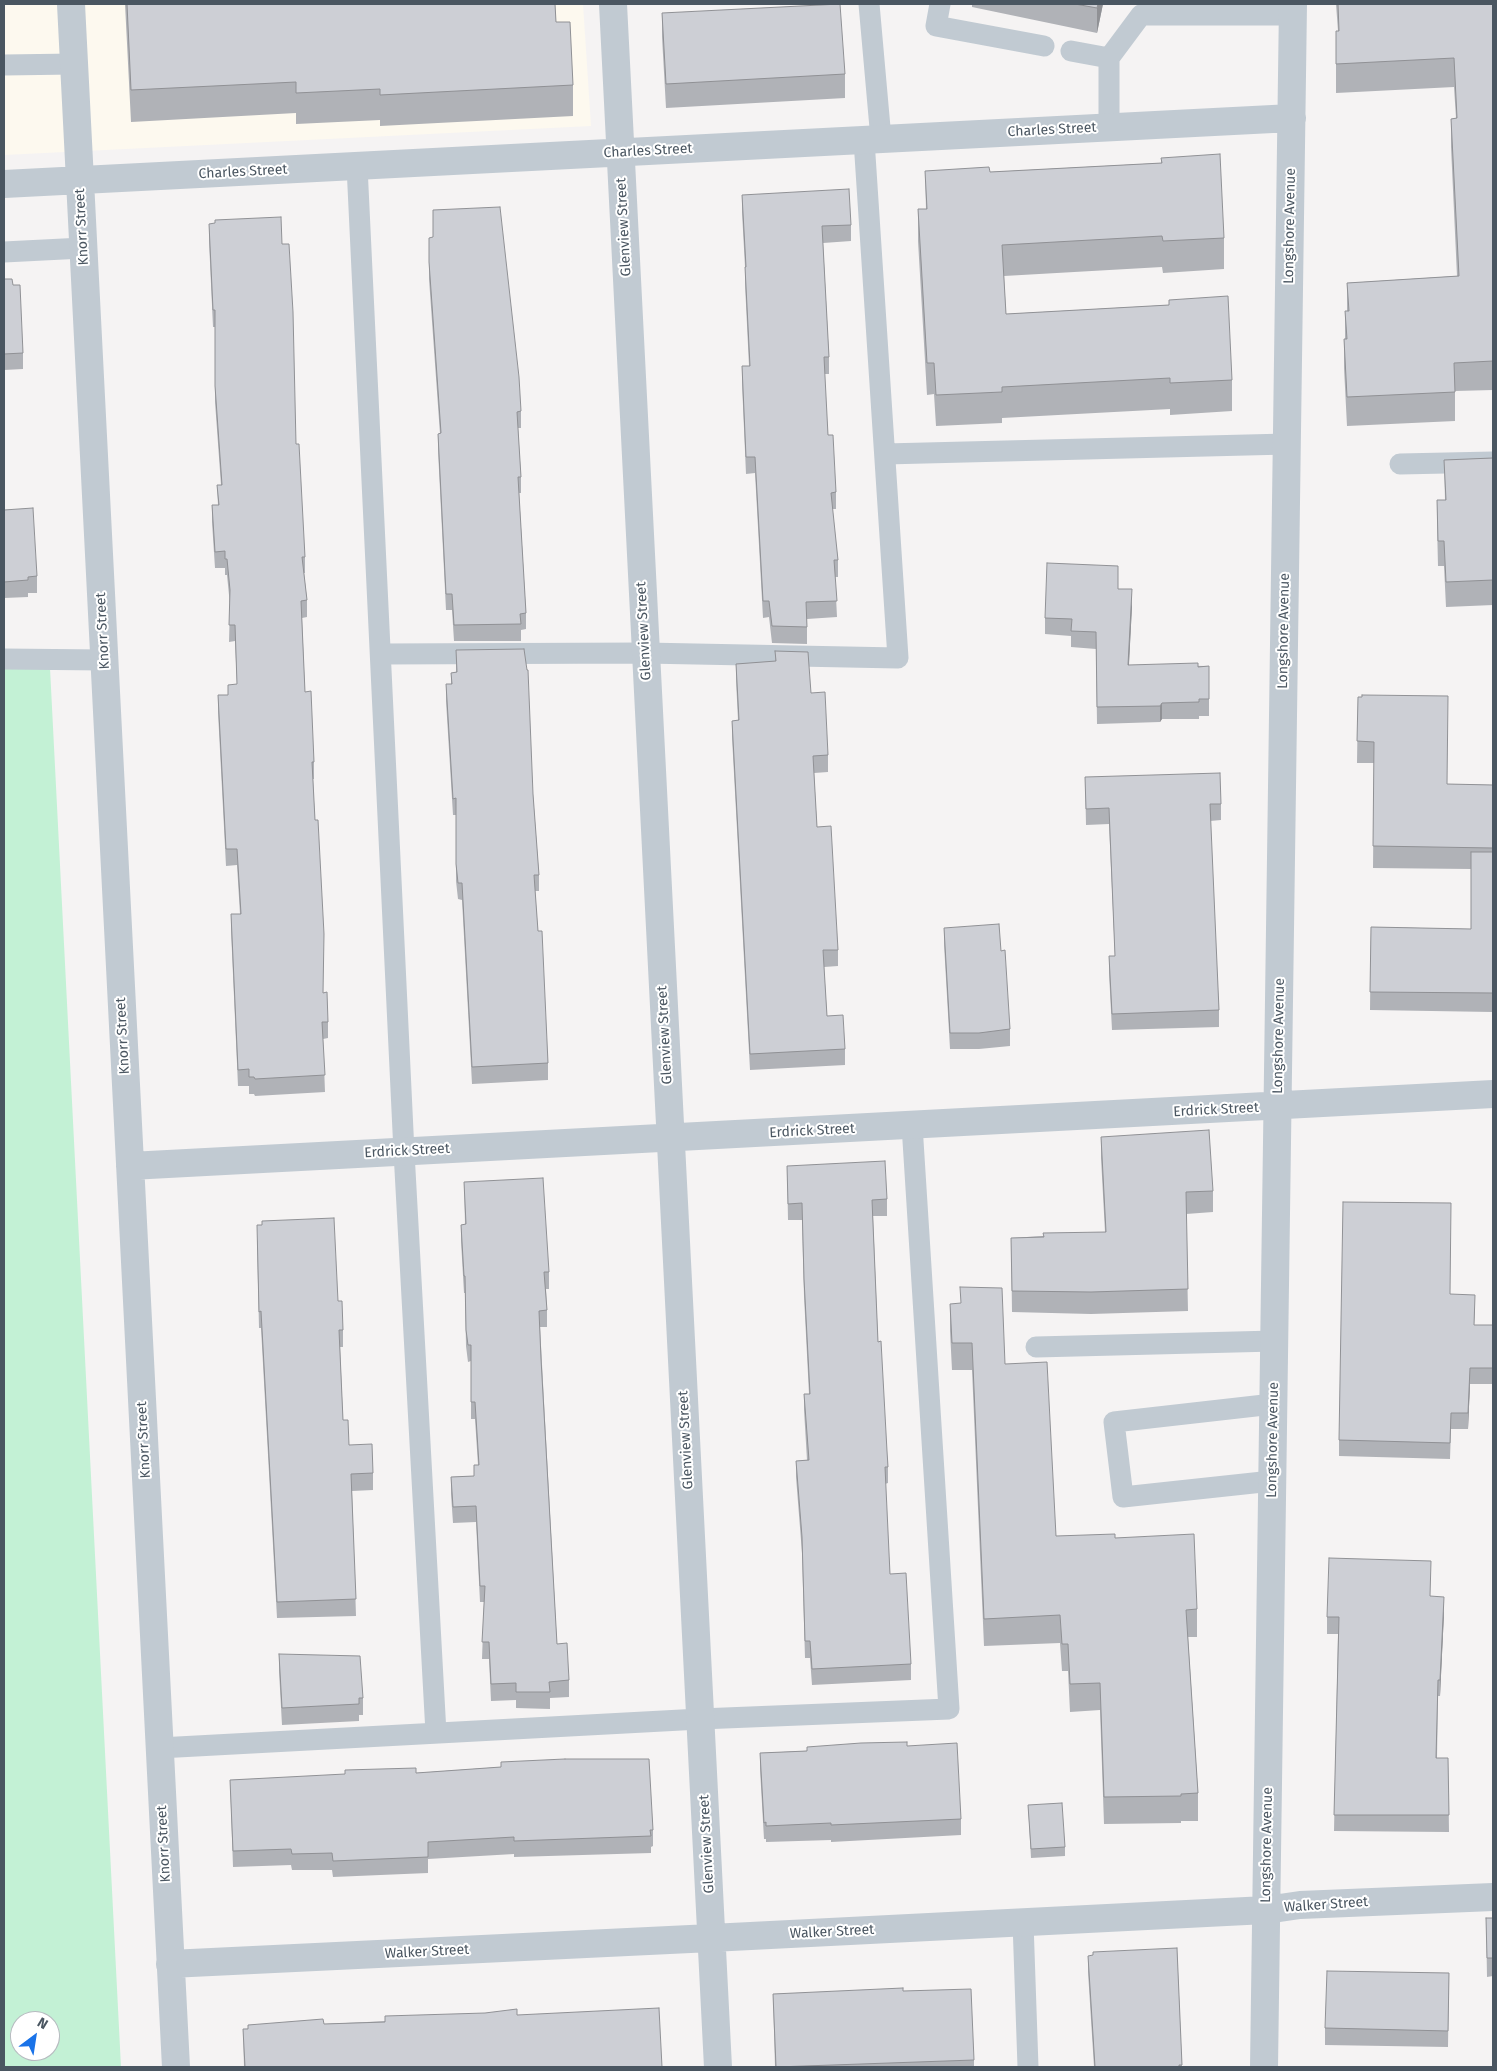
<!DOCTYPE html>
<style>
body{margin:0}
#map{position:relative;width:1497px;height:2071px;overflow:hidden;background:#f5f3f3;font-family:"Fira Sans",sans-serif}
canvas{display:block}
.frame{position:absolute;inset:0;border:5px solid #4a5661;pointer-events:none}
.north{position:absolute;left:10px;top:2011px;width:50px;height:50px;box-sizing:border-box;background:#fff;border:1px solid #b7bbc0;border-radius:50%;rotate:31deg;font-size:14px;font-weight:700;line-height:20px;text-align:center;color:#4a5661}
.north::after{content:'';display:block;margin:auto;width:18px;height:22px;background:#1a73e8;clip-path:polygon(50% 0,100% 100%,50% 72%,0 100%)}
</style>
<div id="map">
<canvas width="1497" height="2071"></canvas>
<div class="frame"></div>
<div class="north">N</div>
</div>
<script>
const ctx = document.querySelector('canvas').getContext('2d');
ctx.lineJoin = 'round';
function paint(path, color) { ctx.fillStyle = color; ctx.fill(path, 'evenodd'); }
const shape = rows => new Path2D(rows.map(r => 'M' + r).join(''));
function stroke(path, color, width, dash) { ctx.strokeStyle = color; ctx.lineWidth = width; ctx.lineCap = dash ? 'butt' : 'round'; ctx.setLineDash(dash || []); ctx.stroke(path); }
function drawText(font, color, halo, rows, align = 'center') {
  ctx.font = font + ' "Fira Sans",sans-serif'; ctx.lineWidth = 4; ctx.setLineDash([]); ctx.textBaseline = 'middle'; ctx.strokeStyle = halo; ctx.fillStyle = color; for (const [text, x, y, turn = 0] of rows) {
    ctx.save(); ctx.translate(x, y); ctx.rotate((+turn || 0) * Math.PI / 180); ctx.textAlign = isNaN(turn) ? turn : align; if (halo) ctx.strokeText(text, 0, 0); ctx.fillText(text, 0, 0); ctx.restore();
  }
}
const commercial = shape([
 [4,4,583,4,591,126,4,155]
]);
const green = shape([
 [50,668,121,2067,4,2067,4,669],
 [20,2021,50,2021,50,2051,20,2051]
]);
const service = shape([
 [869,4,881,139],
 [940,4,936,26,1044,46],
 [1071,51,1109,58,1109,128],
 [1109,58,1141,15,1293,15],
 [4,65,74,64],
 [357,166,404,1152,436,1733],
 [4,252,83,248],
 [885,454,1287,444],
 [1400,464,1493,462],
 [381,654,645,653,898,658,864,140],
 [4,659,104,660],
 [1036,1347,1275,1341],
 [1272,1481,1123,1497,1114,1422,1273,1404],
 [159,1748,700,1719,949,1709,912,1125],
 [1023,1922,1028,2067]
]);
const minor = shape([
 [71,4,176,2067],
 [613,4,718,2067],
 [4,184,1292,118],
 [130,1166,1493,1094],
 [170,1964,711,1938,1266,1910,1300,1905,1493,1897],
 [1264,2067,1293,4]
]);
const wall = shape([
 [125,4,555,4,556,22,573,85,573,116,380,126,380,120,296,124,296,113,131,122],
 [972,4,1103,4,1097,33,972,7],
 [1336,4,1493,4,1493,390,1455,391,1455,421,1347,426,1344,368,1344,339,1345,339,1345,311,1347,311,1347,283,1457,276,1451,147,1451,119,1456,118,1454,87,1336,93,1336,31,1338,31],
 [662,13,845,74,845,98,666,108,662,37],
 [1161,158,1224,238,1224,269,1163,273,1162,267,1004,276,1006,314,1169,305,1169,300,1232,380,1232,411,1170,415,1170,409,1002,418,1002,423,936,426,934,394,927,395,918,241,918,209,926,209,925,171,990,172,1161,163],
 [742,195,851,225,851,241,823,243,829,357,829,374,824,374,828,435,836,492,836,509,832,509,838,560,838,577,835,577,837,617,807,619,807,644,772,643,769,617,763,618,755,473,746,474,742,383,742,366,749,366,745,284,745,267,742,212],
 [209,224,296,444,305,557,305,573,304,573,307,600,307,617,302,618,305,692,314,762,314,779,313,779,323,993,328,1022,328,1038,323,1039,325,1092,255,1096,254,1094,249,1094,249,1086,238,1086,231,930,231,914,240,914,237,865,226,866,218,712,218,695,228,695,237,684,235,641,229,642,230,605,227,575,225,575,225,568,215,568,212,522,212,505,218,505,217,485,221,485,215,402,215,327,213,327,209,241],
 [429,238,521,411,521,428,518,428,521,477,521,493,519,493,526,613,526,629,521,630,521,641,454,641,452,610,446,610,438,450,438,434,440,434,429,279],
 [4,279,13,285,23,353,23,369,4,370],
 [1493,458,1493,605,1446,607,1444,566,1438,566,1437,524,1437,500,1445,500,1444,460],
 [4,510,37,576,37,593,28,593,28,597,4,598],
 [1118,589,1132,606,1129,665,1209,666,1209,716,1199,716,1199,719,1162,719,1160,722,1097,724,1096,649,1071,647,1071,636,1045,634,1045,618],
 [456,650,533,794,539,875,539,891,535,891,548,1063,548,1080,472,1084,462,900,458,899,456,881,456,815,453,815,446,701,446,684,451,684,451,673,456,672],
 [775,651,811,693,828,755,828,772,814,773,817,827,838,950,838,966,824,967,827,1016,845,1049,845,1065,750,1070,732,737,732,721,738,720,736,680,736,664,775,661],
 [1358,697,1447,784,1493,785,1493,1012,1370,1010,1371,927,1471,929,1471,869,1373,868,1374,763,1357,763],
 [1085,777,1221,804,1221,820,1210,821,1219,1010,1219,1027,1112,1030,1109,973,1109,956,1115,956,1109,824,1086,825],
 [944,928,1001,951,1010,1029,1010,1046,979,1049,950,1049,944,944],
 [1101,1137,1213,1191,1213,1212,1186,1214,1188,1311,1091,1314,1012,1312,1011,1238,1105,1232,1101,1158],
 [787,1166,887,1199,887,1216,873,1216,878,1342,888,1467,888,1483,885,1484,890,1574,911,1664,911,1680,812,1685,810,1658,805,1658,802,1553,796,1477,796,1461,807,1460,804,1410,804,1394,809,1394,804,1296,802,1220,788,1220],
 [464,1182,549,1272,549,1289,546,1289,547,1310,547,1327,540,1327,557,1644,569,1680,569,1697,550,1698,550,1709,516,1708,516,1700,491,1701,489,1659,482,1659,484,1602,480,1602,476,1522,453,1523,451,1494,451,1477,474,1476,474,1465,478,1465,475,1419,471,1419,471,1361,468,1362,466,1346,465,1293,464,1293,461,1241,461,1225,465,1224],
 [262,1221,338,1301,343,1330,343,1347,340,1347,343,1420,349,1445,373,1473,373,1490,352,1491,356,1616,277,1618,261,1328,259,1328,257,1242,262,1225],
 [1450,1294,1475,1311,1474,1325,1493,1325,1493,1384,1470,1384,1468,1429,1451,1429,1450,1459,1339,1456,1339,1440],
 [950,1304,1005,1364,1056,1536,1115,1538,1197,1609,1197,1637,1188,1637,1198,1793,1198,1821,1181,1821,1181,1823,1104,1824,1100,1710,1070,1712,1068,1671,1062,1671,1060,1643,984,1646,972,1370,952,1370,950,1331],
 [1430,1596,1444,1613,1440,1696,1438,1696,1437,1758,1448,1758,1449,1832,1334,1831,1338,1634,1327,1634,1327,1617],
 [279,1654,363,1698,363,1715,359,1715,359,1721,282,1725,279,1671],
 [907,1746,961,1819,961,1835,831,1842,831,1840,766,1842,766,1839,764,1839,760,1769,760,1753],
 [501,1762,653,1830,653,1846,651,1847,651,1853,514,1857,514,1854,428,1859,428,1873,333,1877,332,1870,292,1870,291,1865,233,1867,230,1780,416,1773,501,1767],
 [1028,1805,1065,1847,1065,1856,1031,1858],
 [1486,1918,1493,1918,1493,1976,1487,1977],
 [1177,1948,1182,2067,1094,2067,1088,1972,1088,1956],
 [1449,1973,1448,2047,1325,2045,1325,2028],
 [903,1991,974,2060,974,2067,775,2067,773,1994],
 [517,2015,662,2067,244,2067,243,2029,324,2024]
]);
const shadedWall = shape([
 [1098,4,1103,4,1097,33,1097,8],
 [1132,589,1132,606,1128,681,1128,665],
 [1162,703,1162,719,1160,722,1160,706],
 [1470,1368,1470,1384,1468,1429,1468,1413],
 [1444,1597,1444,1613,1440,1696,1440,1680]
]);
const building = shape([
 [127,4,555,4,556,22,570,22,573,85,380,95,380,89,296,93,296,82,131,90,127,4],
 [840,4,845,74,666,84,662,13,840,4],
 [1075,4,1098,4,1097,8,1075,4],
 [1338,4,1493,4,1493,361,1454,363,1455,392,1347,397,1344,339,1347,339,1345,311,1349,311,1347,283,1459,276,1451,119,1457,118,1454,58,1336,64,1336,31,1339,31,1338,4],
 [1220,154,1224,238,1163,241,1162,236,1002,245,1006,314,1169,305,1169,300,1228,296,1232,380,1170,383,1170,378,1002,387,1002,392,936,395,934,363,927,363,918,209,927,209,925,171,989,167,990,172,1162,163,1161,158,1220,154],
 [849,189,851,225,822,226,829,357,824,357,828,435,833,435,836,492,831,493,838,560,834,560,837,601,806,602,807,627,772,626,769,601,763,601,755,457,746,457,742,366,750,366,745,267,746,267,742,195,849,189],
 [500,207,519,377,521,411,517,412,521,477,518,477,526,613,520,614,521,624,454,625,452,594,446,594,438,434,441,433,429,262,429,238,433,237,433,210,500,207],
 [281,217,282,244,289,244,293,312,296,444,299,444,305,557,302,557,307,600,301,601,305,692,311,691,314,762,312,762,315,820,318,820,324,934,323,993,327,992,328,1022,322,1022,325,1075,255,1079,254,1077,249,1077,249,1069,238,1070,231,914,241,914,237,849,226,849,218,695,228,695,228,685,237,684,235,625,229,625,230,590,227,559,225,559,225,551,215,552,212,505,219,505,217,485,222,485,215,386,215,310,213,310,209,224,215,223,215,220,281,217],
 [4,279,12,279,13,285,20,285,23,353,4,354,4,279],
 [1493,458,1493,580,1446,582,1444,541,1438,541,1437,500,1446,500,1444,460,1493,458],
 [33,508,37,576,28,577,28,580,4,582,4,510,33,508],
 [1047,563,1118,566,1118,589,1132,589,1128,665,1198,663,1198,667,1209,666,1209,699,1199,699,1199,702,1162,703,1160,706,1097,707,1096,632,1071,631,1072,619,1045,618,1047,563],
 [524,649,527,670,528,670,533,794,539,875,534,875,538,931,542,931,548,1063,472,1067,462,883,458,883,456,864,456,798,453,799,446,684,452,684,451,673,457,672,456,650,524,649],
 [775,651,808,652,811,693,825,692,828,755,813,756,817,827,831,826,838,950,823,950,827,1016,843,1015,845,1049,750,1054,732,721,739,720,736,664,776,661,775,651],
 [1362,695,1448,696,1447,784,1493,785,1493,848,1373,846,1374,742,1357,741,1358,697,1362,697,1362,695],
 [1220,773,1221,804,1210,804,1219,1010,1112,1014,1109,956,1115,956,1109,808,1086,809,1085,777,1220,773],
 [1471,852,1493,852,1493,993,1370,992,1371,927,1471,929,1471,852],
 [999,924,1001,951,1005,950,1010,1029,979,1033,950,1033,944,928,999,924],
 [1209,1130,1213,1191,1186,1192,1188,1289,1091,1292,1012,1291,1011,1238,1044,1237,1043,1233,1106,1232,1101,1137,1209,1130],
 [885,1161,887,1199,872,1200,878,1342,881,1341,887,1451,888,1467,885,1467,890,1574,906,1573,911,1664,812,1669,810,1641,805,1641,802,1537,796,1461,809,1460,804,1394,810,1394,804,1279,802,1203,788,1204,787,1166,885,1161],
 [543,1178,549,1272,544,1272,547,1310,539,1311,541,1359,557,1644,567,1643,569,1680,549,1682,550,1692,516,1692,516,1683,491,1684,489,1642,482,1642,485,1586,480,1586,476,1506,453,1507,451,1477,474,1476,474,1465,479,1465,475,1402,471,1402,471,1345,468,1345,466,1330,465,1276,464,1276,461,1225,466,1224,464,1182,543,1178],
 [1343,1202,1451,1203,1450,1294,1475,1295,1474,1325,1493,1325,1493,1368,1470,1368,1468,1413,1451,1413,1450,1443,1339,1440,1343,1202],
 [334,1218,338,1301,342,1301,343,1330,339,1330,343,1420,348,1420,349,1445,372,1444,373,1473,351,1474,356,1599,277,1602,261,1311,259,1312,257,1225,262,1225,262,1221,334,1218],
 [960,1287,1002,1288,1005,1364,1047,1362,1056,1536,1115,1534,1115,1538,1194,1534,1197,1609,1186,1610,1198,1793,1181,1794,1181,1796,1104,1797,1100,1683,1070,1684,1068,1644,1062,1644,1060,1615,984,1619,972,1343,952,1343,950,1304,961,1303,960,1287],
 [1329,1558,1431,1561,1430,1596,1444,1597,1440,1680,1438,1680,1436,1758,1448,1758,1449,1815,1334,1815,1339,1617,1327,1617,1329,1558],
 [279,1654,360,1656,363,1698,359,1698,359,1704,282,1708,279,1654],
 [907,1742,907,1746,957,1743,961,1819,831,1825,831,1823,766,1826,766,1822,764,1823,760,1753,807,1751,807,1747,861,1743,907,1742],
 [565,1759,649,1759,653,1830,650,1830,651,1836,514,1841,514,1837,428,1842,428,1857,333,1861,332,1853,292,1854,291,1849,233,1851,230,1780,345,1774,345,1770,416,1768,416,1773,501,1767,501,1762,565,1759],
 [1062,1803,1065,1847,1031,1849,1028,1805,1062,1803],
 [1486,1918,1493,1918,1493,1958,1487,1958,1486,1918],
 [1177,1948,1182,2065,1179,2065,1179,2067,1095,2067,1088,1956,1093,1955,1093,1952,1177,1948],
 [1327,1971,1449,1973,1448,2031,1325,2028,1327,1971],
 [903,1988,903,1991,971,1989,974,2060,776,2067,773,1994,903,1988],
 [659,2008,662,2067,245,2067,243,2029,248,2029,248,2025,323,2019,324,2024,385,2022,385,2016,485,2013,517,2009,517,2015,659,2008]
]);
const streetNames = [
 ["Charles Street",1052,130,-3],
 ["Charles Street",648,151,-3],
 ["Charles Street",243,172,-3],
 ["Longshore Avenue",1290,226,-89],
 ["Knorr Street",82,227,-93],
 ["Glenview Street",624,227,-93],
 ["Knorr Street",103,631,-93],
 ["Glenview Street",644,631,-93],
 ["Longshore Avenue",1284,631,-89],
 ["Glenview Street",665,1035,-93],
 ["Knorr Street",123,1036,-93],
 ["Longshore Avenue",1279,1036,-89],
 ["Erdrick Street",1216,1110,-3],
 ["Erdrick Street",812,1131,-3],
 ["Erdrick Street",407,1151,-3],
 ["Knorr Street",144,1440,-93],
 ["Glenview Street",686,1440,-93],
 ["Longshore Avenue",1273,1440,-89],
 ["Knorr Street",164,1844,-93],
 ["Glenview Street",707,1844,-93],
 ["Longshore Avenue",1267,1845,-89],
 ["Walker Street",1326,1905,-4],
 ["Walker Street",832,1932,-3],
 ["Walker Street",427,1952,-3]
];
paint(commercial, '#fdf9ef');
paint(green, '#c3f1d5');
stroke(service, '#c1cad2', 21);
stroke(minor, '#c1cad2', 28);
paint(wall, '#b0b2b7');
paint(shadedWall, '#909195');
paint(building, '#cdcfd5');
stroke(building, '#909195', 1);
drawText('14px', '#4a5661', '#fff', streetNames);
</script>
